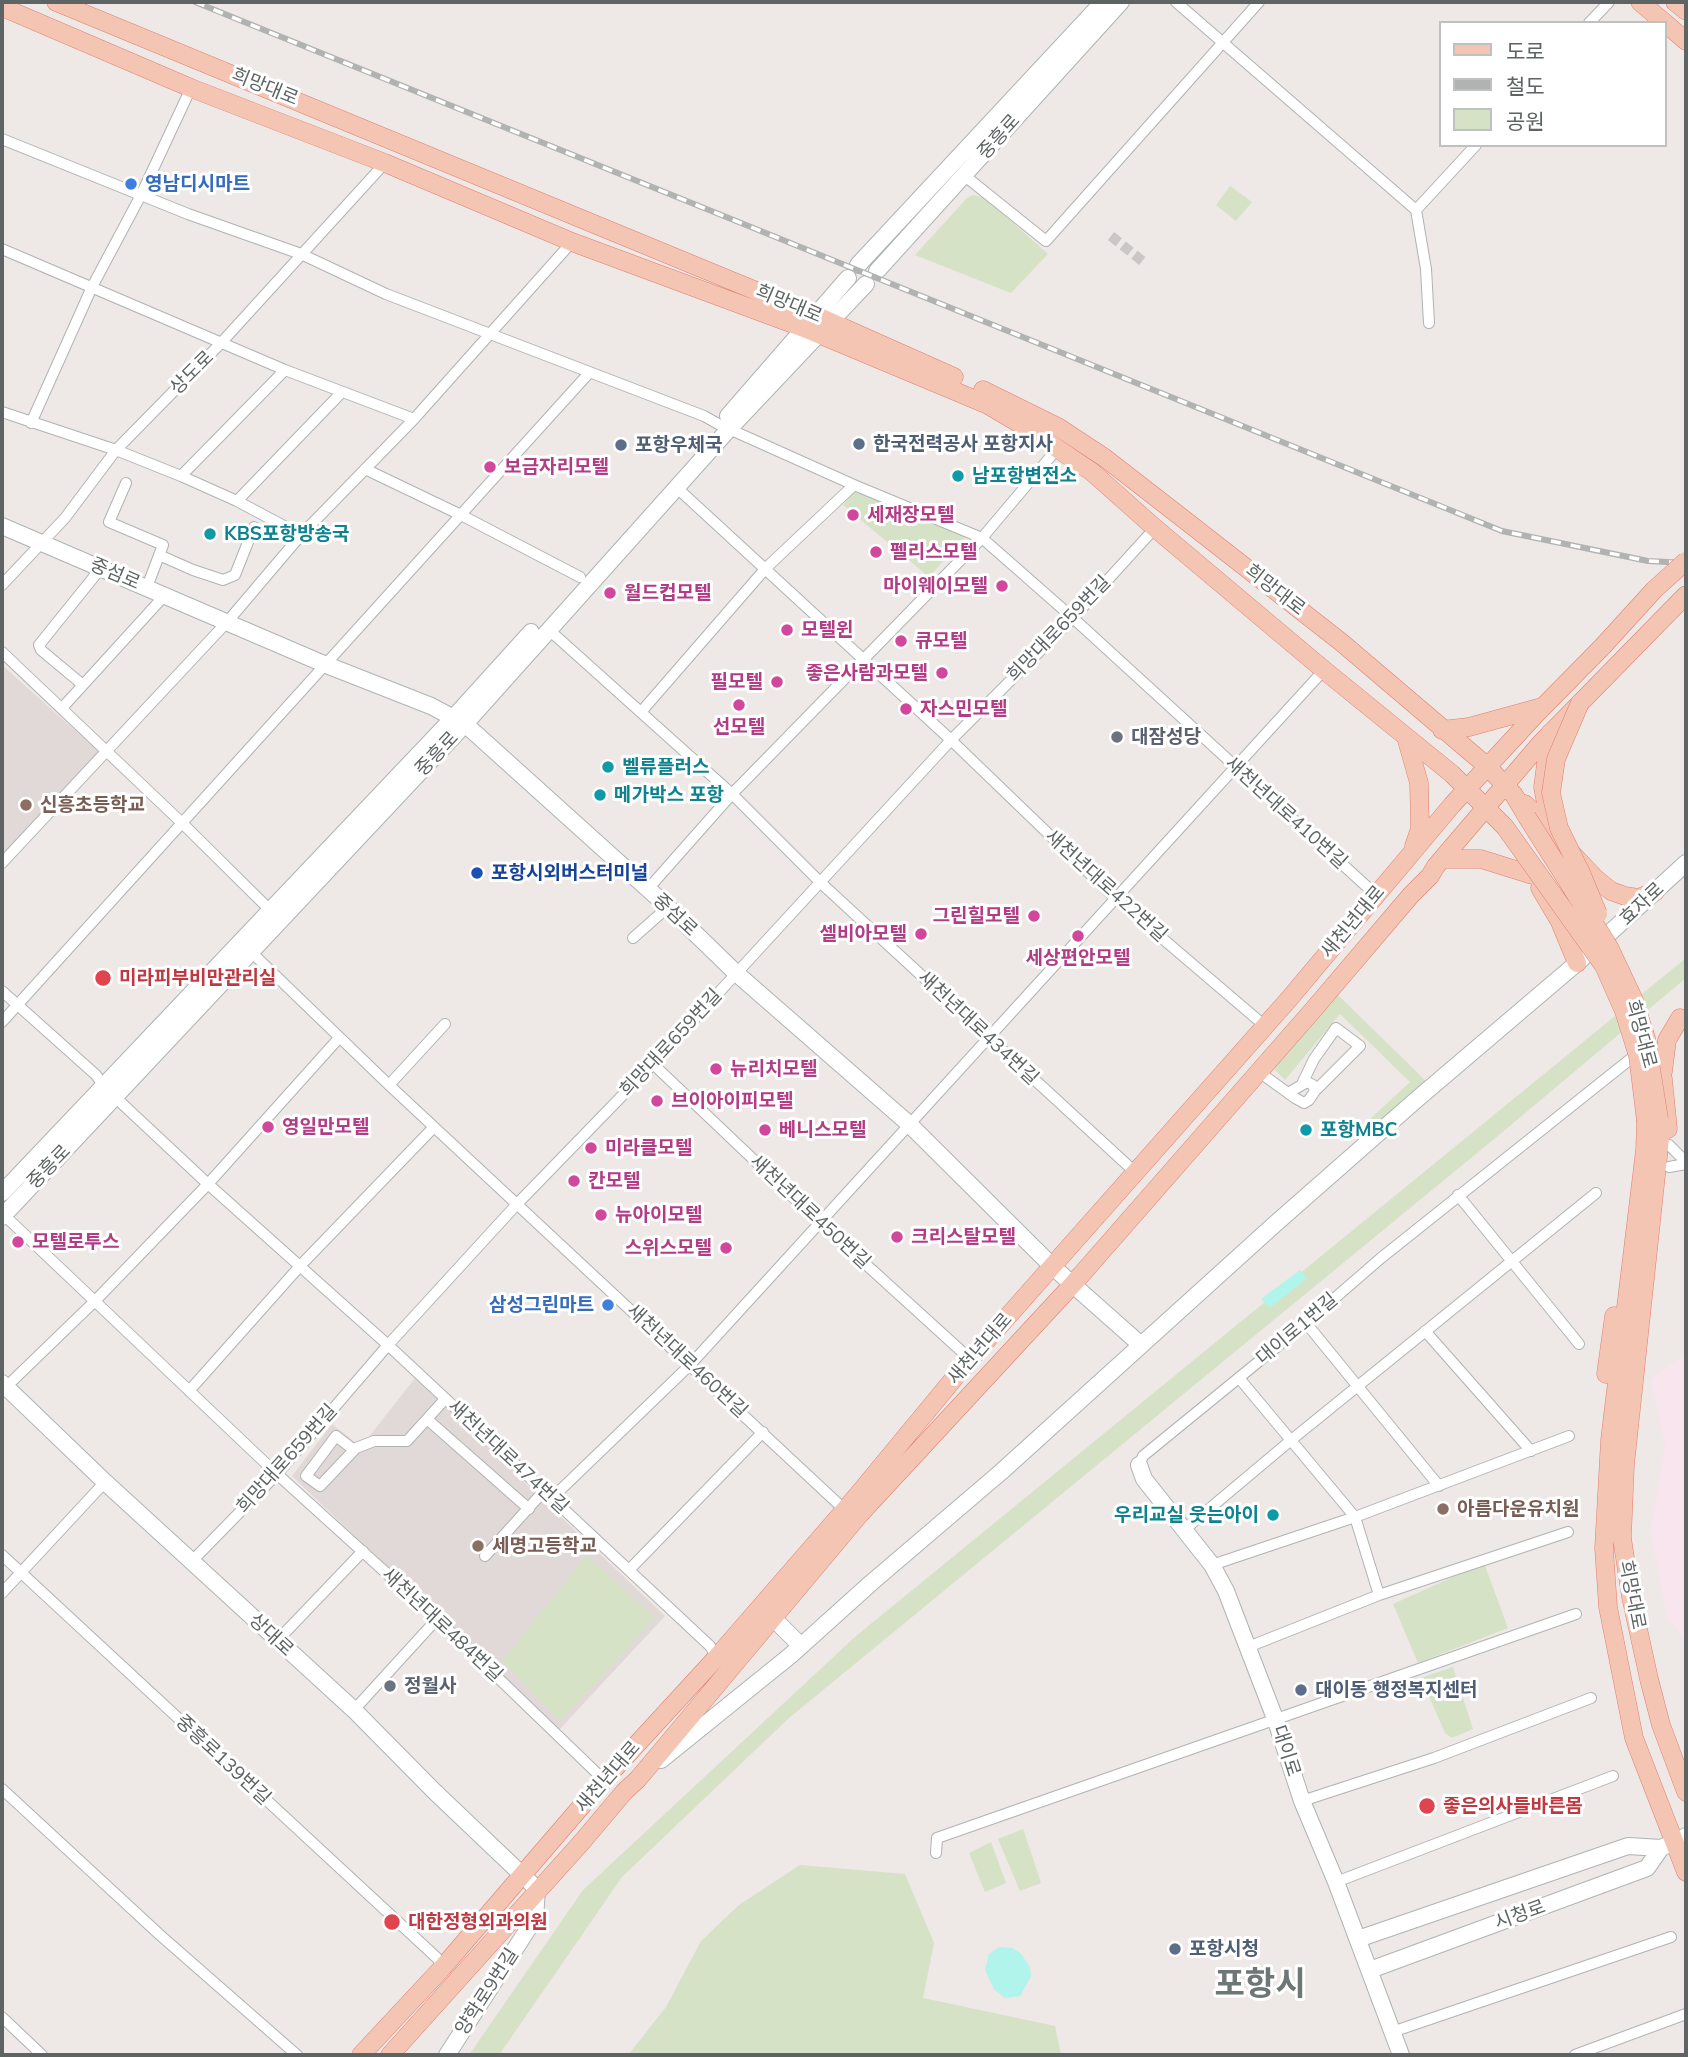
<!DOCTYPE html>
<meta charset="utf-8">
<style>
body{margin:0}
#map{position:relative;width:1688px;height:2057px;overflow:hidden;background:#eee8e6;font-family:Mulish,"Noto Sans KR",sans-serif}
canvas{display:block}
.frame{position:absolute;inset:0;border:4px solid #5e6464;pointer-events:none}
.legend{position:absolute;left:1439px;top:21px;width:228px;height:126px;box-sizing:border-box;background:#fff;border:2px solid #bfc1c1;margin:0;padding:9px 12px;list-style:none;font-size:21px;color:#5e6464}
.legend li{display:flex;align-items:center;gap:14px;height:35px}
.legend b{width:35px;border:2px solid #bfc1c1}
</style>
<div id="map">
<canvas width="1688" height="2057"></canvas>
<div class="frame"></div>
<ul class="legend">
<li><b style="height:9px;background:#f5c5b4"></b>도로</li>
<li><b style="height:9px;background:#b1b2b2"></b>철도</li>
<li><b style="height:19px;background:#d6e2c6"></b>공원</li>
</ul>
</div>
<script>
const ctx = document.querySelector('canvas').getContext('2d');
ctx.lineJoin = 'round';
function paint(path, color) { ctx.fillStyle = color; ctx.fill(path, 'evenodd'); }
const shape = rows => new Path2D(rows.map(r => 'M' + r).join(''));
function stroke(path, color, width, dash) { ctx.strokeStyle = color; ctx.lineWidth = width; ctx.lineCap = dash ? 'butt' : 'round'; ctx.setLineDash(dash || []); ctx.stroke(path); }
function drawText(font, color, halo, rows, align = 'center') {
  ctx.font = font + ' Mulish,"Noto Sans KR",sans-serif'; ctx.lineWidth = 6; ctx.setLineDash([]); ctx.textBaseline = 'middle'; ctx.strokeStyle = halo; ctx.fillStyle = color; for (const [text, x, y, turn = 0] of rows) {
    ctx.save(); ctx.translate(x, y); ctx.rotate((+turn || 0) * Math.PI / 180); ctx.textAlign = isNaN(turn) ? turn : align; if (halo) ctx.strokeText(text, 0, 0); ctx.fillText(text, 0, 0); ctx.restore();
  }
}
const education = shape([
 [2,665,99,752,2,859],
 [415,1378,665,1616,558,1731,292,1476,332,1424,361,1447]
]);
const medical = shape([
 [1686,1355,1686,1667,1684,1664,1683,1638,1667,1618,1650,1530,1665,1444,1650,1379]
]);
const green = shape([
 [1230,186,1252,202,1236,221,1216,205],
 [973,195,985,198,1048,254,1011,293,915,255,967,198],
 [855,490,967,535,929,577,843,505],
 [1686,958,1686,978,1499,1135,789,1718,622,1877,499,2055,469,2055,583,1890,856,1636],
 [1338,995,1428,1083,1376,1129,1368,1121,1410,1082,1340,1014,1285,1080,1273,1068],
 [587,1555,655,1618,560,1721,502,1661],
 [1484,1563,1508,1628,1418,1663,1393,1604],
 [1453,1667,1473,1729,1452,1738,1445,1733,1421,1678],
 [1023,1829,1041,1883,1020,1891,998,1839],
 [991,1842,1006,1883,985,1892,969,1853],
 [800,1865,905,1874,934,1943,923,1998,1055,2026,1061,2055,628,2055,666,2007,701,1941,739,1905]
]);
const water = shape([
 [1300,1270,1307,1278,1270,1308,1261,1299],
 [999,1947,1013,1948,1021,1954,1030,1967,1031,1977,1020,1996,1005,1998,994,1989,985,1970,989,1954]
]);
const streetTunnel = shape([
 [1111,236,1146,264]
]);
const street = shape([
 [1176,2,1416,210],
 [1589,23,1609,2],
 [2,139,188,214,301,254,386,294,704,416,720,425],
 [965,176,1046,241,1259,2],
 [1416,210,1426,269,1429,323],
 [1416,210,1476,145],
 [2,249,285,370,414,419],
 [2,412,116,450,181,476,237,501,301,535],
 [31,423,92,287,141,195,191,88],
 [729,429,854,485,982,538,1073,618,1376,895],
 [365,469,461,515,580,577],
 [181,476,285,370],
 [126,483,109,522,163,545,147,587],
 [676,487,951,740,1115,898,1265,1026],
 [237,501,342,392],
 [159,555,193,570,223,580,235,575,254,527],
 [101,568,39,645,41,650,83,685,165,595],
 [2,585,65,518,116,450,221,343,385,163],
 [548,629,732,794,821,883,1136,1173],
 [2,652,181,822,270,910],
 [62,708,83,685],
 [641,712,766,568,854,485],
 [2,863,228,621,301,535,414,419,572,242],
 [648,889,732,794,982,538,1057,449],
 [633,938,668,907],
 [247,948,389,1085,847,1512],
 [2,991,96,1075,103,1085],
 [2,1022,589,373],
 [653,1064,816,1219,970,1359],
 [1259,1072,1295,1098,1304,1103,1309,1100,1315,1091,1313,1085,1307,1082,1288,1093],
 [1302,1084,1314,1059,1336,1028,1360,1046,1315,1091],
 [389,1085,445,1024],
 [116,1098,208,1184,388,1345,710,1646,717,1657],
 [1669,1145,1686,1162],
 [1669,1167,1686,1164],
 [1458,1195,1579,1344],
 [4,1215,277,1474,437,1619,604,1780],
 [1306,1323,1439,1486],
 [1425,1331,1531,1451],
 [1239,1378,1355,1517,1379,1595],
 [6,1387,95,1301,208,1184,339,1038],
 [189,1391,300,1266,434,1127],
 [427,1419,445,1399],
 [354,1450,336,1436,306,1476,320,1486,356,1448,374,1441,407,1441,427,1419,529,1509],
 [1139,1465,1143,1456,1306,1323,1381,1258,1633,1057],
 [552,1498,690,1365,1324,670],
 [1184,1530,1290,1441,1596,1193],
 [2,1555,437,1958,443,1967],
 [485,1556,543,1492],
 [192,1561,277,1474,388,1345,518,1203,653,1064,951,740,1073,618,1155,528],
 [1212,1565,1355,1517,1569,1436],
 [629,1570,763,1432],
 [2,1593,105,1482],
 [277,1641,363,1551],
 [1248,1647,1379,1595,1568,1532],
 [354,1710,437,1619],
 [2,1789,160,1935,297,2055],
 [1302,1801,1434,1758,1591,1698],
 [936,1853,937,1838,1576,1614],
 [1336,1882,1613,1776],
 [2,2017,42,2055],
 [1392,2032,1671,1937],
 [1575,2055,1686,2014]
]);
const secondary = shape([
 [858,265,1103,2],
 [877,271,1121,2],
 [728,416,848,278],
 [2,526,324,664,431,706,465,724,668,907,736,973,909,1124,1053,1267,1141,1345],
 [2,1193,454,717,531,632],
 [2,1217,465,724,729,429,866,284],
 [2,1383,105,1482,354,1710,435,1792,537,1889,535,1918,447,2055],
 [1139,1465,1144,1479,1212,1565,1226,1591,1276,1721,1302,1801,1336,1882,1401,2055],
 [774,1619,801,1646],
 [661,1760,791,1655,871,1583,1001,1472,1275,1224,1416,1100,1577,963,1686,863],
 [1358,1939,1628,1846,1661,1848],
 [1370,1970,1647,1868,1661,1848,1686,1836]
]);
const primary = shape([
 [56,2,817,316,954,377],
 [1640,2,1665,23],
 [1675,2,1686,11],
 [2,7,191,88,385,163,572,242,804,328,988,405,1027,428,1092,472,1155,528,1324,670,1452,774,1505,827],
 [1665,23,1686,41],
 [983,390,1058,427,1105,458,1190,524,1341,642,1488,767,1514,795,1527,817],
 [1442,730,1469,727,1542,707],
 [1406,737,1419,783,1420,829,1414,846],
 [1525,804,1595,878,1611,891,1625,896,1638,898,1655,892],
 [1547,809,1543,787,1550,733],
 [1442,859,1481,859,1532,875],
 [1540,888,1560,922,1577,963],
 [1656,1058,1663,1079,1668,1129],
 [1663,1072,1667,1040,1680,1018],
 [1659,1119,1660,1138,1625,1465,1622,1538,1631,1597,1649,1679,1661,1725,1686,1792],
 [1646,1121,1645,1150,1610,1440,1604,1548,1608,1607,1634,1738,1686,1872],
 [1606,1374,1614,1316],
 [361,2055,443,1967,604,1780,717,1657,856,1497,970,1359,1289,999,1452,805,1538,712,1603,646],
 [390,2055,581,1843,624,1792,638,1779,860,1514,1073,1284,1313,1010,1411,895,1430,876,1436,866,1540,744,1686,595]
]);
const rail = shape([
 [195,2,1502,531,1648,561,1686,563]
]);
const primaryBridge = shape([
 [1603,646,1654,590,1686,561],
 [1580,703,1556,759,1551,793,1559,828,1581,873,1598,914],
 [1527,817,1609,947,1633,998,1646,1038,1659,1119],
 [1505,827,1604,966,1624,1011,1638,1056,1646,1121]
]);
const markers = [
 [131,184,7,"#3f7fe0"],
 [859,444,7,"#5c6f8a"],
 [621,445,7,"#5c6f8a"],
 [490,467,7,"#d1479c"],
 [958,476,7,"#0f9aa8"],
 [853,515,7,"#d1479c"],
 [210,534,7,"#0f9aa8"],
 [876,552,7,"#d1479c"],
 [1002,586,7,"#d1479c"],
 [610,593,7,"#d1479c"],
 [787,630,7,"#d1479c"],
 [901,641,7,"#d1479c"],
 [942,673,7,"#d1479c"],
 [777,682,7,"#d1479c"],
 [739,705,7,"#d1479c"],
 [906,709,7,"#d1479c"],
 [1117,737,7,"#6b7280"],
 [608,767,7,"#0f9aa8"],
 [600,795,7,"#0f9aa8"],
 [26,805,7,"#8d6e63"],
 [477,873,7,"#1a4fb4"],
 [1034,916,7,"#d1479c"],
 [921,934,7,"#d1479c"],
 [1078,936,7,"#d1479c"],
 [103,978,9,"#e0444e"],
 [716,1069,7,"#d1479c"],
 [657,1101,7,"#d1479c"],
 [268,1127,7,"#d1479c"],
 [765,1130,7,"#d1479c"],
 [1306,1130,7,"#0f9aa8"],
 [591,1148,7,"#d1479c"],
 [574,1181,7,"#d1479c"],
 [601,1215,7,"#d1479c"],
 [897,1237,7,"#d1479c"],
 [18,1242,7,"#d1479c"],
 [726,1248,7,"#d1479c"],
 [608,1305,7,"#3f7fe0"],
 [1443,1509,7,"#8d6e63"],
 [1273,1515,7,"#0f9aa8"],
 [478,1546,7,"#8d6e63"],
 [390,1686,7,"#6b7280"],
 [1301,1690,7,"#5c6f8a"],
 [1427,1806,9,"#e0444e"],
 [392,1922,9,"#e0444e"],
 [1175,1949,7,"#5c6f8a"]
];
const streetNames = [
 ["희망대로",265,87,22],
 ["중흥로",999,137,-48],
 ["희망대로",789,304,23],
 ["상도로",192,373,-45],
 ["중섬로",115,574,23],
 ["희망대로",1275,590,38],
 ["희망대로659번길",1059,629,-46],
 ["중흥로",437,754,-47],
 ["새천년대로410번길",1286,813,42],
 ["새천년대로422번길",1106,886,42],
 ["효자로",1642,904,-43],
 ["중섬로",675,915,43],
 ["새천년대로",1353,922,-50],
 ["새천년대로434번길",978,1028,43],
 ["희망대로",1641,1034,75],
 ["희망대로659번길",671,1043,-47],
 ["중흥로",49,1167,-46],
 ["새천년대로450번길",810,1212,43],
 ["대이로1번길",1297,1329,-40],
 ["새천년대로",980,1349,-49],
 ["새천년대로460번길",687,1361,43],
 ["새천년대로474번길",508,1457,43],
 ["희망대로659번길",287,1459,-48],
 ["희망대로",1632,1595,79],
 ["새천년대로484번길",442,1625,43],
 ["상대로",271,1635,43],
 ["대이로",1286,1751,72],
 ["중흥로139번길",223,1760,43],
 ["새천년대로",608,1777,-49],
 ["시청로",1520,1915,-20],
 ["양학로9번길",487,1992,-57]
];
const shopNames = [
 ["영남디시마트",145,184],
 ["삼성그린마트",594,1305,"right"]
];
const serviceNames = [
 ["한국전력공사 포항지사",873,444],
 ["포항우체국",635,445],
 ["대이동 행정복지센터",1315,1690],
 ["포항시청",1189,1949]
];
const hotelNames = [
 ["보금자리모텔",504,467],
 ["세재장모텔",867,515],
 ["펠리스모텔",890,552],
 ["마이웨이모텔",988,586,"right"],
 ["월드컵모텔",624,593],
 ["모텔윈",801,630],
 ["큐모텔",915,641],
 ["좋은사람과모텔",928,673,"right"],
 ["필모텔",763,682,"right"],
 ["자스민모텔",920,709],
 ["선모텔",739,727,"center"],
 ["그린힐모텔",1020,916,"right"],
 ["셀비아모텔",907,934,"right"],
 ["세상편안모텔",1078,958,"center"],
 ["뉴리치모텔",730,1069],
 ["브이아이피모텔",671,1101],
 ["영일만모텔",282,1127],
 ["베니스모텔",779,1130],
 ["미라클모텔",605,1148],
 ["칸모텔",588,1181],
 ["뉴아이모텔",615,1215],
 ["크리스탈모텔",911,1237],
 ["모텔로투스",32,1242],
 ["스위스모텔",712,1248,"right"]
];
const cultureNames = [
 ["남포항변전소",972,476],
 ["KBS포항방송국",224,534],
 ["벨류플러스",622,767],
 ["메가박스 포항",614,795],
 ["포항MBC",1320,1130],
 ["우리교실 웃는아이",1259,1515,"right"]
];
const worshipNames = [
 ["대잠성당",1131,737],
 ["정월사",404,1686]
];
const educationNames = [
 ["신흥초등학교",40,805],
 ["아름다운유치원",1457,1509],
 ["세명고등학교",492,1546]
];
const transitNames = [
 ["포항시외버스터미널",491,873]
];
const healthNames = [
 ["미라피부비만관리실",119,978],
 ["좋은의사들바른몸",1443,1806],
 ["대한정형외과의원",408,1922]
];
const townNames = [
 ["포항시",1260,1985]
];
paint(education, '#e1d9d7');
paint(medical, '#f8e5ee');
paint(green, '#d6e2c6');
paint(water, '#b0f4eb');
stroke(streetTunnel, '#cac7c6', 10, [10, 5]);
stroke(street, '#afb3b4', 12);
stroke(secondary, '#aeb4b4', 18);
stroke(primary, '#e07e6d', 19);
stroke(street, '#fff', 10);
stroke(secondary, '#fff', 16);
stroke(primary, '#f5c5b4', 18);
stroke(rail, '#b1b2b2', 6);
stroke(rail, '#fff', 3.5, [10]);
stroke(primaryBridge, '#e07e6d', 19, []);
stroke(primaryBridge, '#f5c5b4', 18);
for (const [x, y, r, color] of markers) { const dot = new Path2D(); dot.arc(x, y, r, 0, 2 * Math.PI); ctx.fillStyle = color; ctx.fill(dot); stroke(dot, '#fff', 2.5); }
drawText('19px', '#5e6464', '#fff', streetNames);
drawText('bold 19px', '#366cbe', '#fff', shopNames, 'left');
drawText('bold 19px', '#4e5e75', '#fff', serviceNames, 'left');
drawText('bold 19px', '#b23c85', '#fff', hotelNames, 'left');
drawText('bold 19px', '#0d838f', '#fff', cultureNames, 'left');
drawText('bold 19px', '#5b616d', '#fff', worshipNames, 'left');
drawText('bold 19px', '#785e54', '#fff', educationNames, 'left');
drawText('bold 19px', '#164399', '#fff', transitNames, 'left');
drawText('bold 19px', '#be3a42', '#fff', healthNames, 'left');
drawText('bold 33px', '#6f7676', '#fff', townNames);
</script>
